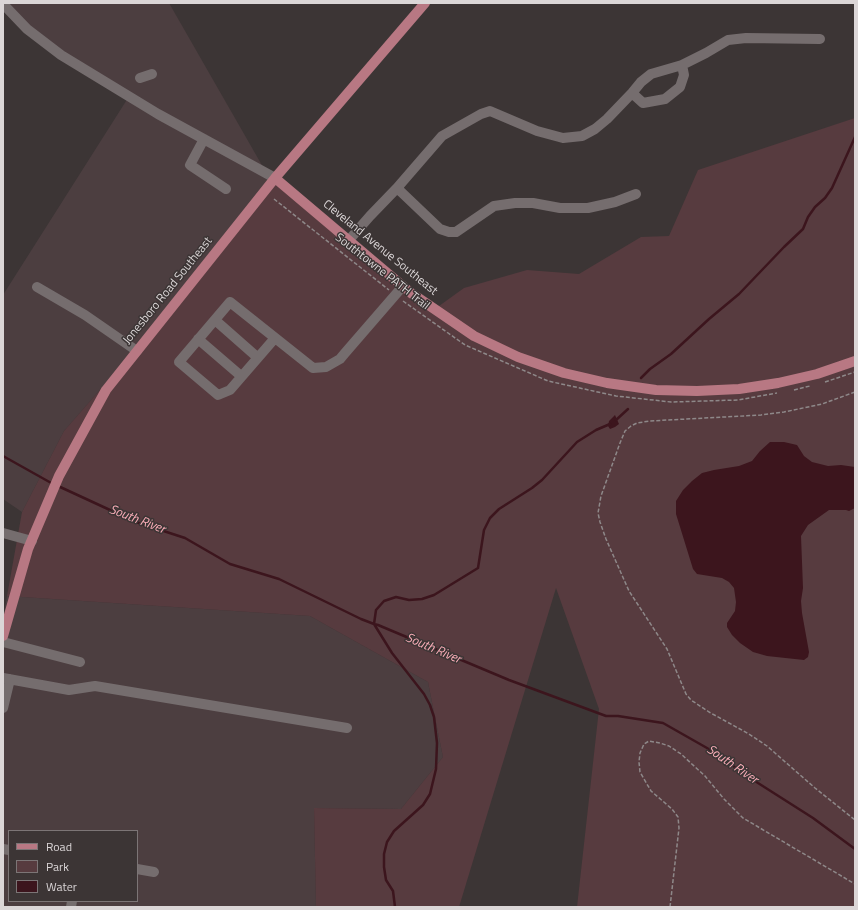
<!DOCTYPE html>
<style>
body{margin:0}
#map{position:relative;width:858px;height:910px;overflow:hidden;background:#3c3535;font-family:"Titillium Web",sans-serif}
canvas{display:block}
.frame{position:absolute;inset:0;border:4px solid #dbd6d7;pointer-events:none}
.legend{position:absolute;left:8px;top:830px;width:130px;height:72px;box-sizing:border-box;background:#3c3535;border:1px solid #7c7576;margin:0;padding:5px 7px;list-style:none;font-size:12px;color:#dbd6d7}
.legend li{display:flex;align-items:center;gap:8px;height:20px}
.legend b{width:20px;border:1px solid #7c7576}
</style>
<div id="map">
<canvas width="858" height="910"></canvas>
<div class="frame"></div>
<ul class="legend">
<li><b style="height:5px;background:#b87883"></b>Road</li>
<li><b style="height:11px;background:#573b3f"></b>Park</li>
<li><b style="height:11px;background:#3c151d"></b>Water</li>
</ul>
</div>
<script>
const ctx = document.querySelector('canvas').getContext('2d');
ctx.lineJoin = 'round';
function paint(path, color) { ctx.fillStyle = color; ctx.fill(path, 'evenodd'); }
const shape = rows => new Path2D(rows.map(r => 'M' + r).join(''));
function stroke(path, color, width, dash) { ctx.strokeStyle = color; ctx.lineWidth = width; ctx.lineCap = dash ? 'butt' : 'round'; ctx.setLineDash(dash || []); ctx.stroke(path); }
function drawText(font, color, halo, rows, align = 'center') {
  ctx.font = font + ' "Titillium Web",sans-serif'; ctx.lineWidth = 3; ctx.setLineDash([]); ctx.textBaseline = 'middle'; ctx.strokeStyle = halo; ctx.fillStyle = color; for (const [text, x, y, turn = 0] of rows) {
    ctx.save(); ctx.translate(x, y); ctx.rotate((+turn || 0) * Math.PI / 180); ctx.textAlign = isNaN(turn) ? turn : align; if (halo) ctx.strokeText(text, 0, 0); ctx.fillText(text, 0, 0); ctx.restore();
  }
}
const built = shape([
 [4,3,169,3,271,181,175,304,64,431,22,512,3,499,3,295,128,98,29,36],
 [7,596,310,616,428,682,443,757,401,809,314,808,316,907,3,907,3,621],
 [9,831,137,831,137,901,9,901]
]);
const green = shape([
 [855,118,855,907,577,907,599,709,556,588,459,907,316,907,314,808,401,809,443,757,428,682,310,616,7,596,22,512,64,431,175,304,272,180,405,291,439,306,464,288,527,270,579,274,641,237,669,236,698,170]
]);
const water = shape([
 [615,415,619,424,615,427,610,429,608,426,609,421],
 [770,442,784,442,797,445,804,456,812,462,828,466,841,465,855,467,855,508,849,511,846,510,829,510,808,525,801,536,803,588,801,601,802,613,809,652,808,657,804,660,767,656,753,652,740,643,732,635,727,627,727,623,735,611,736,602,734,588,729,582,722,578,697,574,693,569,676,514,676,501,683,490,692,481,702,473,714,470,739,466,752,461,760,451]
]);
const stream = shape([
 [641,378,650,369,671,354,709,319,739,294,784,247,803,229,808,217,815,207,825,198,832,188,855,137],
 [616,420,628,409],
 [3,456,53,484],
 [58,486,136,522,185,538,230,564,279,579,361,619,374,624,378,625,509,680,606,716,618,716,663,723,707,748,758,783,813,818,855,849],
 [395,907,393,891,386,880,384,867,384,854,387,842,394,831,423,805,430,794,436,769,437,743,434,717,430,705,424,694,392,653,374,624,376,610,384,601,396,597,409,600,422,599,434,595,478,568,484,530,490,518,499,509,532,488,542,480,577,442,596,430,610,424]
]);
const path = shape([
 [274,199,389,290],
 [403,301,465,345,548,381,616,396,671,402,738,400,777,393],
 [825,382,855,372],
 [794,390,810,386],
 [855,392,822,404,784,412,761,415,650,421,637,423,631,426,625,431,620,443,601,496,598,513,600,522,606,539,629,591,667,649,686,694,691,700,709,712,749,734,767,746,815,788,855,820],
 [670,907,679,828,678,817,672,809,651,791,640,772,639,762,640,753,644,744,649,741,660,743,669,746,681,754,705,776,724,799,743,818,855,884]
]);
const minor = shape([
 [3,4,27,29,61,55,158,114,275,178],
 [140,78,152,74],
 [632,93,643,103,665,99,680,87,684,75,682,65],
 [204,139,190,165,226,189],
 [397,188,440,229,449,232,456,232,494,206,515,203,533,203,560,208,588,208,615,202,636,194],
 [349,240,370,216,397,188,442,136,481,114,490,111,537,131,563,138,582,136,595,129,607,119,632,93,641,82,651,74,682,65,706,53,728,40,746,38,820,39],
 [37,287,85,315,137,351],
 [215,320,257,357],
 [275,338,230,390,218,395,179,362,230,302,313,368,326,367,340,359,345,353,403,286],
 [198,339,241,376],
 [3,533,32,541],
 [3,642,80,662],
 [3,678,69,690,95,686,347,728],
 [3,708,10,679],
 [3,849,9,850],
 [137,869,154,872],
 [71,907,72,901]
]);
const major = shape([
 [275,178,411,293,474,336,518,357,564,373,607,383,656,390,697,391,739,389,778,383,817,374,855,361],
 [3,636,28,549,59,476,106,390,275,178,425,3]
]);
const streetNames = [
 ["Cleveland Avenue Southeast",380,248,39],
 ["Southtowne PATH Trail",382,272,38],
 ["Jonesboro Road Southeast",168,291,-51]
];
const waterNames = [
 ["South River",137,520,21],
 ["South River",433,649,23],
 ["South River",732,765,34]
];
paint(built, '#4c3e40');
paint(green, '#573b3f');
paint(water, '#3c151d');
stroke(stream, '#3c151d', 2.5);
stroke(path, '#8e8889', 1.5, [4, 2]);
stroke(minor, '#756d6e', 10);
stroke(major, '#b87883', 10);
drawText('12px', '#dbd6d7', '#3c3535', streetNames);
drawText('italic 13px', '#fcaeb9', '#3c3535', waterNames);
</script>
